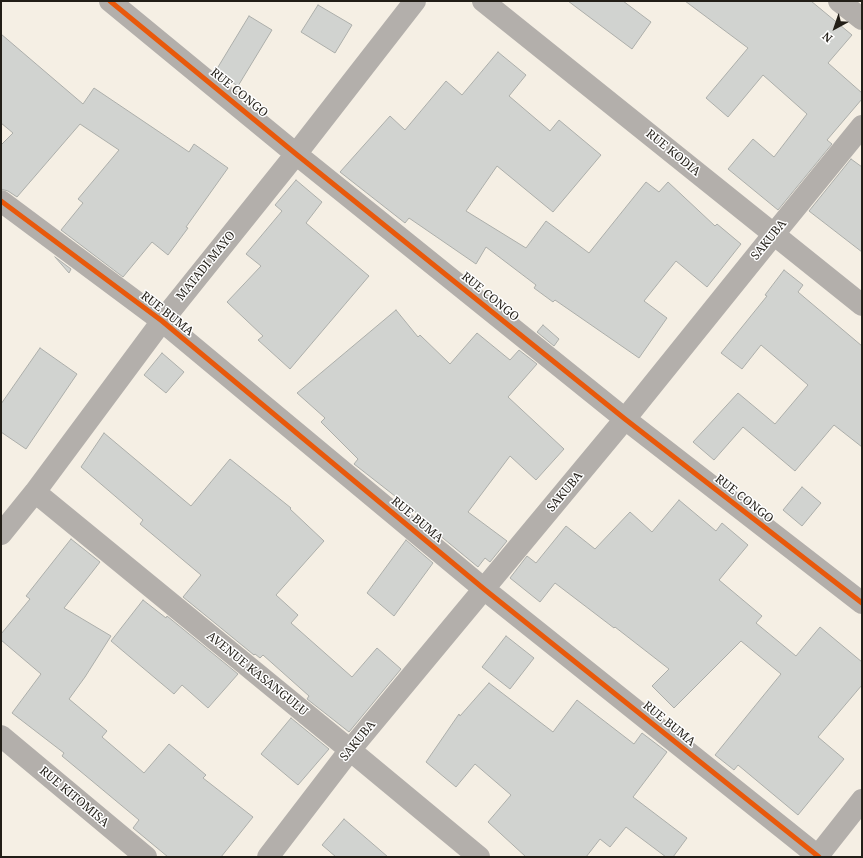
<!DOCTYPE html>
<style>
body{margin:0}
#map{position:relative;width:863px;height:858px;overflow:hidden;background:#f5efe4;font-family:"Noto Serif",serif}
canvas{display:block}
.frame{position:absolute;inset:0;border:2px solid #221e17;pointer-events:none}
.north{position:absolute;left:815px;top:8px;width:40px;height:40px;-webkit-text-stroke:3px #fefefe;paint-order:stroke;rotate:220deg;font-size:11px;font-weight:700;line-height:16px;text-align:center;color:#221e17}
.north::after{content:'';display:block;margin:auto;width:14px;height:18px;background:#221e17;clip-path:polygon(50% 0,100% 100%,50% 72%,0 100%)}
</style>
<div id="map">
<canvas width="863" height="858"></canvas>
<div class="frame"></div>
<div class="north">N</div>
</div>
<script>
const ctx = document.querySelector('canvas').getContext('2d');
ctx.lineJoin = 'round';
function paint(path, color) { ctx.fillStyle = color; ctx.fill(path, 'evenodd'); }
const shape = rows => new Path2D(rows.map(r => 'M' + r).join(''));
function stroke(path, color, width, dash) { ctx.strokeStyle = color; ctx.lineWidth = width; ctx.lineCap = dash ? 'butt' : 'round'; ctx.setLineDash(dash || []); ctx.stroke(path); }
function drawText(font, color, halo, rows, align = 'center') {
  ctx.font = font + ' "Noto Serif",serif'; ctx.lineWidth = 3; ctx.setLineDash([]); ctx.textBaseline = 'middle'; ctx.strokeStyle = halo; ctx.fillStyle = color; for (const [text, x, y, turn = 0] of rows) {
    ctx.save(); ctx.translate(x, y); ctx.rotate((+turn || 0) * Math.PI / 180); ctx.textAlign = isNaN(turn) ? turn : align; if (halo) ctx.strokeText(text, 0, 0); ctx.fillText(text, 0, 0); ctx.restore();
  }
}
const building = shape([
 [568,1,623,1,651,22,632,49,568,1],
 [685,1,811,1,852,35,828,63,862,93,862,99,827,140,832,144,778,210,728,169,753,139,774,157,807,114,763,75,728,117,706,98,748,48,685,1],
 [318,5,352,25,335,53,301,32,318,5],
 [249,16,272,30,238,86,215,72,249,16],
 [1,34,83,104,94,88,189,152,194,144,228,168,186,227,188,228,168,255,152,242,123,277,61,230,83,203,78,199,119,150,80,124,17,197,8,191,1,189,1,145,13,133,1,123,1,34],
 [498,52,526,75,509,96,550,131,559,120,601,155,553,212,497,166,466,211,526,248,546,221,589,253,646,182,659,192,668,182,715,226,717,224,741,244,707,287,676,261,644,301,667,318,639,358,555,300,553,302,534,288,536,285,486,247,476,264,409,218,405,223,340,172,390,116,405,130,446,81,462,95,498,52],
 [851,159,862,167,862,252,809,211,851,159],
 [296,180,322,202,306,223,369,276,290,369,258,340,263,336,227,302,261,266,246,254,282,211,275,205,296,180],
 [55,257,71,269,69,273,55,257],
 [784,270,803,285,798,292,862,346,862,447,834,425,795,471,743,427,714,460,693,442,738,393,775,424,808,385,761,345,742,369,721,353,767,296,765,295,784,270],
 [396,310,418,337,420,335,450,364,477,333,510,360,519,350,537,364,508,397,564,449,536,480,510,456,468,512,507,541,490,562,485,558,478,567,421,520,423,518,354,464,358,459,321,422,325,418,297,393,396,310],
 [543,325,559,339,554,346,537,332,543,325],
 [40,348,77,374,26,449,1,432,1,404,40,348],
 [162,353,184,372,166,393,144,375,162,353],
 [104,433,191,506,230,459,291,508,290,509,324,541,276,595,298,615,291,623,352,677,377,648,401,669,349,732,307,699,309,696,263,655,260,658,255,654,254,655,183,597,201,575,140,524,143,520,81,467,104,433],
 [802,487,821,503,802,526,783,510,802,487],
 [679,500,716,531,722,523,748,545,719,580,762,616,756,623,796,656,820,627,862,662,862,685,818,737,844,759,798,815,738,765,734,770,715,755,781,674,741,641,674,708,652,686,669,669,615,627,614,628,555,583,540,602,510,578,527,556,536,563,566,526,595,549,630,512,652,532,679,500],
 [71,539,100,562,64,608,111,636,85,677,69,699,107,731,102,737,144,773,169,744,206,775,203,778,253,817,221,857,168,857,133,828,139,820,62,756,64,753,12,713,41,674,1,640,1,634,30,599,26,596,71,539],
 [406,540,433,563,394,616,367,593,406,540],
 [143,600,166,618,167,616,238,674,208,708,182,685,174,694,111,641,143,600],
 [506,636,534,658,510,689,482,667,506,636],
 [489,683,553,732,577,700,634,744,642,733,667,752,633,797,687,838,673,857,666,857,626,827,610,847,600,839,586,857,526,857,488,822,511,795,475,764,456,787,426,762,459,714,460,716,489,683],
 [291,718,329,749,298,785,261,754,291,718],
 [344,819,388,857,336,857,322,845,344,819]
]);
const minor = shape([
 [110,1,296,154,625,419,862,603],
 [483,1,862,305],
 [839,1,862,19],
 [1,201,162,321,484,589,819,857],
 [35,492,350,750,479,857],
 [1,534,35,492,162,321,296,154,415,1],
 [1,736,146,857],
 [268,857,350,750,625,419,774,234,862,126],
 [817,857,862,800]
]);
const cycleway = shape([
 [110,1,296,154,625,419,862,603],
 [1,201,162,321,484,589,819,857]
]);
const streetNames = [
 ["RUE CONGO",239,93,39],
 ["RUE KODIA",673,153,39],
 ["SAKUBA",769,240,-51],
 ["MATADI MAYO",206,266,-51],
 ["RUE CONGO",490,297,39],
 ["RUE BUMA",167,314,38],
 ["SAKUBA",565,492,-50],
 ["RUE CONGO",744,499,38],
 ["RUE BUMA",417,520,40],
 ["AVENUE KASANGULU",257,674,39],
 ["RUE BUMA",669,724,39],
 ["SAKUBA",358,741,-51],
 ["RUE KITOMISA",74,797,40]
];
paint(building, '#d1d3d0');
stroke(building, '#acaeaa', 1);
stroke(minor, '#b3afab', 22);
stroke(cycleway, '#e8590c', 5);
drawText('12px', '#221e17', '#fefefe', streetNames);
</script>
